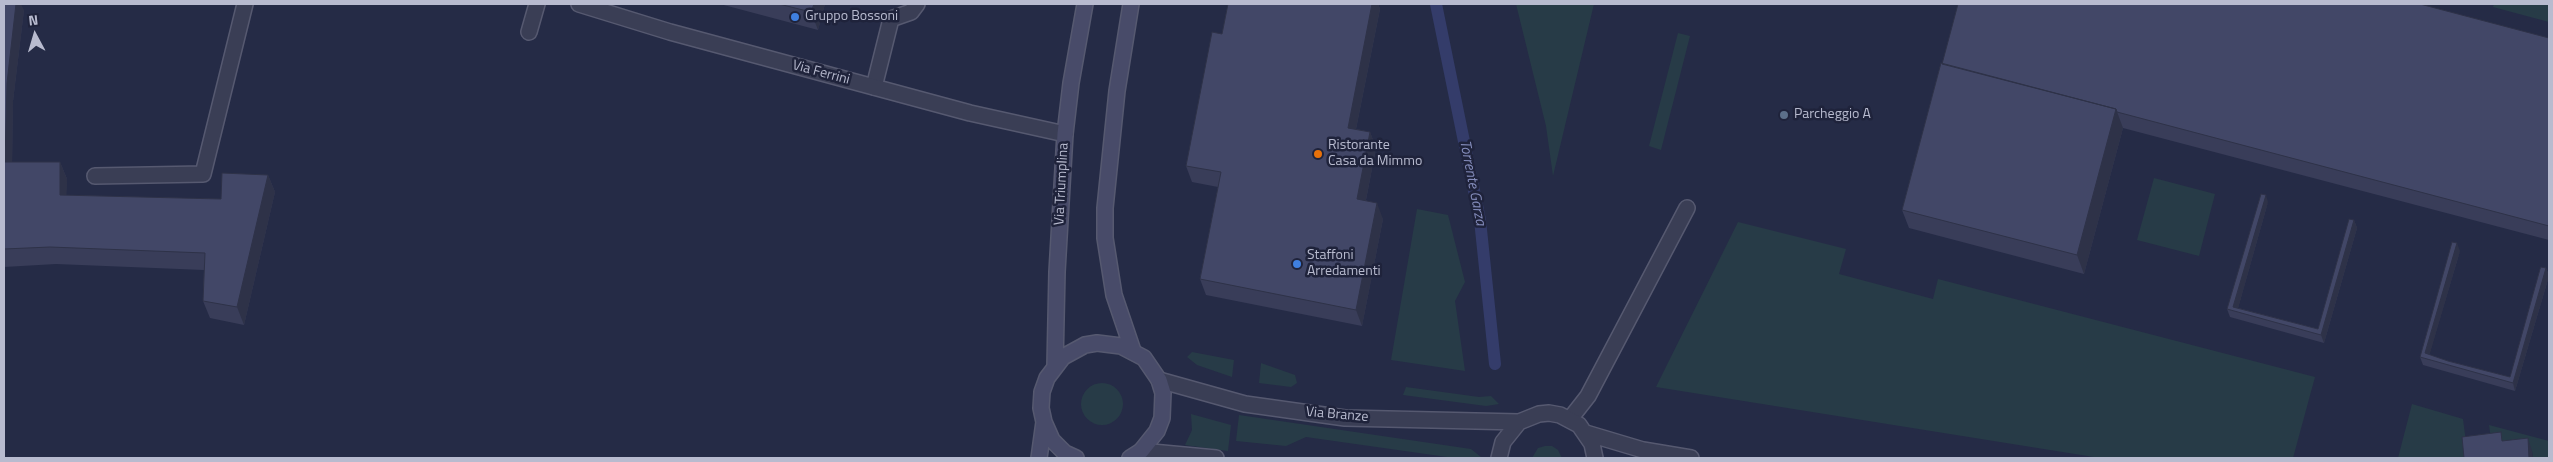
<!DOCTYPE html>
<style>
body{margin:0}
#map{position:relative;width:2553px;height:462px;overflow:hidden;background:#252b46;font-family:"Titillium Web",sans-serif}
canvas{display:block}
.frame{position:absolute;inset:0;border:5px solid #b8bbcf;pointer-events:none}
.north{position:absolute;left:10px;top:10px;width:50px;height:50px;-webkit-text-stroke:4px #1f233b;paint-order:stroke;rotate:354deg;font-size:14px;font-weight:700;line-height:20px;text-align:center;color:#b8bbcf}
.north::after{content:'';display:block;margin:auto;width:18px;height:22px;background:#b8bbcf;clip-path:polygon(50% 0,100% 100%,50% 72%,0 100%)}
</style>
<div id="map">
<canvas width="2553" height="462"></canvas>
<div class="frame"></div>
<div class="north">N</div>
</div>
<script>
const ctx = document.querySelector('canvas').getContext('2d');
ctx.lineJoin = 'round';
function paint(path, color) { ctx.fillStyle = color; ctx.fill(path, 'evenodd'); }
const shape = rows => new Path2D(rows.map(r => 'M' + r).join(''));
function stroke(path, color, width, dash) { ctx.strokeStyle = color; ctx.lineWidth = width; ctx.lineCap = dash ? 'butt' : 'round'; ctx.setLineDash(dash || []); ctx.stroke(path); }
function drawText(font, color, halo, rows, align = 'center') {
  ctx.font = font + ' "Titillium Web",sans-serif'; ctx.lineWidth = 5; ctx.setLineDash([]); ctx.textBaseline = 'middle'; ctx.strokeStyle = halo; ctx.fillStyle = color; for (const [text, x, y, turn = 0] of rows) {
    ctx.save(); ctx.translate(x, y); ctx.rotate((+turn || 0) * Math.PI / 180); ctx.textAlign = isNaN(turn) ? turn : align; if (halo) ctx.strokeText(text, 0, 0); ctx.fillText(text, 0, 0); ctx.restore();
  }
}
const green = shape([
 [1516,4,1594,4,1553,176,1546,126],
 [2494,4,2549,4,2549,22,2493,7],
 [1678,33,1690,36,1661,150,1649,146],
 [2154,178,2215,194,2199,256,2137,240],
 [1417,209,1448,215,1465,282,1455,301,1465,371,1391,360],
 [1738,222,1846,249,1839,274,1933,299,1938,279,2315,377,2293,458,2100,458,1656,387],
 [1192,352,1234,360,1232,377,1197,365,1187,357],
 [1261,363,1295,375,1297,383,1291,387,1259,383],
 '1081 404a21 21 0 1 1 42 0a21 21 0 1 1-42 0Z',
 [1406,387,1479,397,1491,396,1499,404,1486,406,1403,395],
 [2412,404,2463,419,2468,458,2398,458],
 [1191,414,1231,425,1228,451,1185,445,1192,430],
 [1239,415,1471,449,1481,457,1454,458,1306,437,1286,446,1236,441],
 [2489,425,2549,441,2549,458,2533,458,2532,451,2492,447],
 [1545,446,1552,446,1558,450,1562,458,1532,458,1538,448]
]);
const stream = shape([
 [1436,4,1480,220,1495,364]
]);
const service = shape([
 [529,32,537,4],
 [874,87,891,19,911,12,917,4],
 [95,176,203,174,245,4]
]);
const minor = shape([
 [579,4,670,32,970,113,1065,134],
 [1570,419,1588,396,1687,208]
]);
const tertiary = shape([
 [1159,380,1245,404,1345,418,1519,422],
 [1586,433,1643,450,1691,458],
 [1141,451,1216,458],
 [1499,458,1503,442,1519,422,1539,414,1549,413,1560,415,1579,425,1592,444,1595,458]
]);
const secondary = shape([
 [1131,4,1117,91,1105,208,1105,238,1114,295,1133,351],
 [1055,366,1057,272,1065,134,1071,83,1085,4],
 [1039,458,1044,422],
 [1076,458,1065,453,1052,440,1044,422,1041,408,1042,392,1047,378,1063,357,1085,345,1097,343,1121,346,1144,358,1159,380,1163,393,1162,418,1157,431,1141,451,1130,458]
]);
const wall = shape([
 [4,4,24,10,13,101,12,162,60,162,67,179,66,195,221,199,268,175,275,192,244,325,210,318,203,301,204,270,56,264,4,267],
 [720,4,825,4,818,30],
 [1228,4,1378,4,1380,9,1356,129,1370,132,1376,148,1366,200,1383,219,1362,326,1206,295,1200,279,1218,187,1192,182,1186,166,1222,34],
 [2549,38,2549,240,2123,128,2084,274,1909,228,1902,210,1941,63],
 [2268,202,2238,308,2318,329,2354,220,2357,228,2324,343,2230,317,2227,309],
 [2460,251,2429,355,2448,361,2510,377,2546,268,2549,276,2515,391,2423,365,2420,357]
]);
const shadedWall = shape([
 [16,4,21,4,24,10,13,101,12,180,5,162,7,83],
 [814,4,825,4,818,30,811,12],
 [1372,4,1378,4,1380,9,1353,144,1348,128],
 [2116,109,2123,128,2084,274,2077,255],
 [1370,132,1376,148,1363,215,1357,199],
 [60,162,67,179,66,212,60,195],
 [268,175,275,192,244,325,237,307],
 [2266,195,2268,202,2237,312,2233,307],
 [1377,203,1383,219,1362,326,1356,310],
 [2354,220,2357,228,2324,343,2321,335],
 [2457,243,2460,251,2428,360,2425,353],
 [2546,268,2549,276,2515,391,2513,383],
 [2528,438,2532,451,2533,458,2529,458]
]);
const building = shape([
 [4,4,16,4,7,83,5,162,60,162,60,195,221,199,222,173,268,175,237,307,203,301,205,253,50,247,4,249,4,4],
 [779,4,814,4,811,12,779,4],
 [1228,4,1372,4,1348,128,1370,132,1357,199,1377,203,1356,310,1200,279,1221,172,1186,166,1212,32,1222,34,1228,4],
 [1958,4,2420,4,2549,38,2549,226,2117,112,2116,109,1942,64,1958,4],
 [1941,63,2116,109,2077,255,1902,210,1941,63],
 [2261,194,2266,195,2233,307,2318,329,2349,219,2354,220,2321,335,2227,309,2261,194],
 [2452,242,2457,243,2425,353,2448,361,2510,377,2540,269,2541,267,2546,268,2513,383,2420,357,2452,242],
 [2501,432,2502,441,2528,438,2529,458,2464,458,2462,437,2501,432]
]);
const markers = [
 [795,17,5,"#3f7fe0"],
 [1784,115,5,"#5c6f8a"],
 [1318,154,5,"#e8710a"],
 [1297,264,5,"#3f7fe0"]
];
const poiNames = [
 ["Gruppo Bossoni",805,17],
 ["Parcheggio A",1794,115],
 ["Ristorante",1328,146],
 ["Casa da Mimmo",1328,162],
 ["Staffoni",1307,256],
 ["Arredamenti",1307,272]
];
const streetNames = [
 ["Via Ferrini",821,73,15],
 ["Via Triumplina",1062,184,-87],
 ["Via Branze",1337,415,5]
];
const waterNames = [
 ["Torrente Garza",1472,183,79]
];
paint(green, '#273b47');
stroke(stream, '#343c6a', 12);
stroke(service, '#565970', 18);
stroke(minor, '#565970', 18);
stroke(tertiary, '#565970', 18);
stroke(secondary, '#565970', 18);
stroke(service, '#3a3e55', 15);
stroke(minor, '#3a3e55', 15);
stroke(tertiary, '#3a3e55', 15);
stroke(secondary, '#484b69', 15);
paint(wall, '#393d59');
paint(shadedWall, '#2e3248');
paint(building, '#424767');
stroke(building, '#2e3248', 1);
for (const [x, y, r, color] of markers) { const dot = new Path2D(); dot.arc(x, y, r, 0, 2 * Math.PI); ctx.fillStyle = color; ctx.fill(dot); stroke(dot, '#1f233b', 2); }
drawText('14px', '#b8bbcf', '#1f233b', poiNames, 'left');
drawText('14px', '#b8bbcf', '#1f233b', streetNames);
drawText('italic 15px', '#858dbc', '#1f233b', waterNames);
</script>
